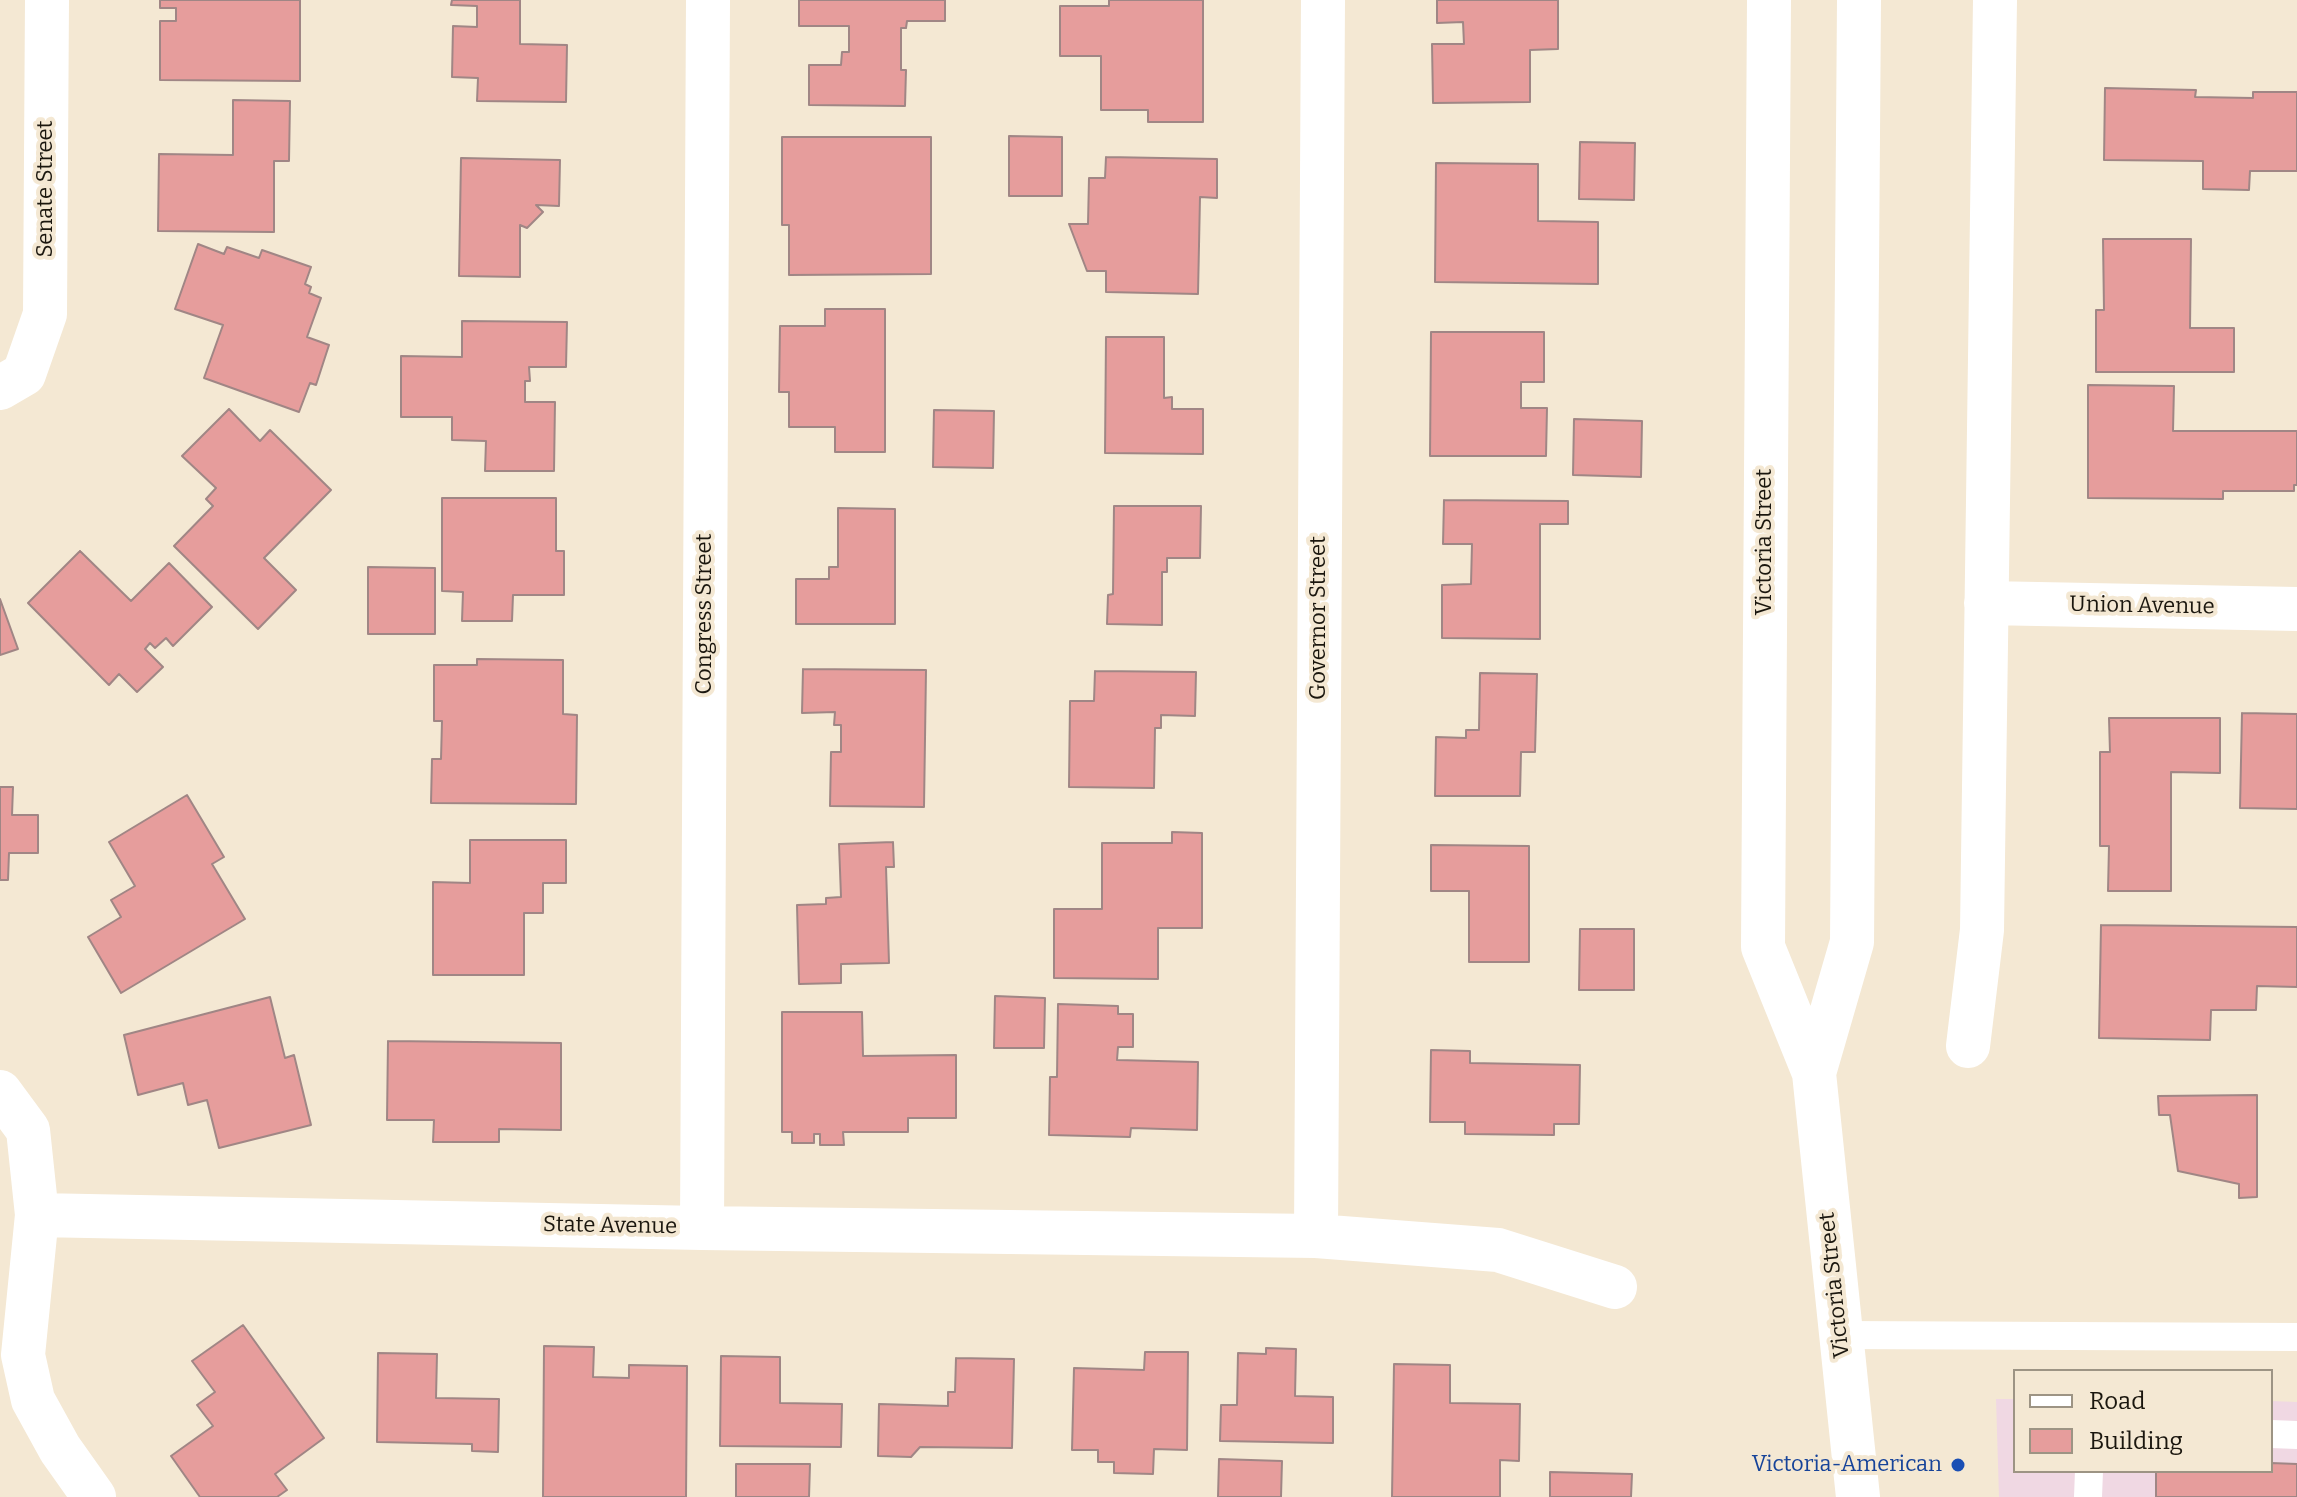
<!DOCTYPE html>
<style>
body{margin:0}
#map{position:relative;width:2297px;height:1497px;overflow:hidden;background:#f4e8d3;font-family:Bitter,serif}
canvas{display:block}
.legend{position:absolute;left:2013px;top:1369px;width:260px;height:104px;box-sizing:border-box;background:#f4e8d3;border:2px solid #9d9484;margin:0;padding:10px 14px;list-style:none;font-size:24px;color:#1a160e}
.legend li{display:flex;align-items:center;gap:16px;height:40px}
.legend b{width:40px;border:2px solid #9d9484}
</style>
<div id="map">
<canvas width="2297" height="1497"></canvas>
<ul class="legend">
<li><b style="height:10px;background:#fff"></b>Road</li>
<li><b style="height:22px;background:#e69d9c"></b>Building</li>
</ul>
</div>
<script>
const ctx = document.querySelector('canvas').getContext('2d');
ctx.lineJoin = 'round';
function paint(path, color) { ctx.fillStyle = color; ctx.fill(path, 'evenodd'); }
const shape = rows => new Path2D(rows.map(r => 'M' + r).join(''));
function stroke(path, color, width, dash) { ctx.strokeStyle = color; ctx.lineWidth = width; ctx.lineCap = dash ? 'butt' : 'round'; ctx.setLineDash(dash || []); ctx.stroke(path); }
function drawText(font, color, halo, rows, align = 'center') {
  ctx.font = font + ' Bitter,serif'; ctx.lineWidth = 8; ctx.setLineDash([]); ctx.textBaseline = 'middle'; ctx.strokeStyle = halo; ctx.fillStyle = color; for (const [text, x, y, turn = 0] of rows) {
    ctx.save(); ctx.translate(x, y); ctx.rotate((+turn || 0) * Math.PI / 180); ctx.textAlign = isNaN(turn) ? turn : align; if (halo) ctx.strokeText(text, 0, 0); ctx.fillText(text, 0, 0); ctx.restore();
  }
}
const education = shape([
 [1996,1399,2015,1399,2015,1471,2271,1471,2271,1401,2297,1402,2297,1497,1999,1497]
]);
const building = shape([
 [160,0,300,0,300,81,160,80,160,21,176,21,176,8,160,8,160,0],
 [452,0,520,0,520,44,567,45,566,102,477,101,478,78,452,77,453,26,477,27,477,6,451,5,452,0],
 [799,0,945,0,945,21,907,21,906,28,901,28,901,70,906,70,905,106,809,105,809,65,841,65,842,52,849,52,849,26,799,26,799,0],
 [1109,0,1203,0,1203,122,1148,122,1148,110,1101,110,1101,56,1060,56,1060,6,1109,6,1109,0],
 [1437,0,1558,0,1558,49,1530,50,1530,102,1433,103,1432,44,1464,44,1463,22,1437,23,1437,0],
 [2105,88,2196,90,2195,97,2253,98,2253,92,2297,92,2297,171,2250,171,2249,190,2203,189,2203,161,2104,160,2105,88],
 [233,100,290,101,289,161,274,161,274,232,158,231,159,154,233,155,233,100],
 [1009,136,1062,137,1062,196,1009,196,1009,136],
 [782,137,931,137,931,274,789,275,789,225,782,225,782,137],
 [1580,142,1635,143,1634,200,1579,199,1580,142],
 [1106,157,1217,159,1217,198,1200,197,1198,294,1106,292,1106,271,1087,271,1069,224,1088,224,1089,178,1105,178,1106,157],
 [461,158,560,160,559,206,536,205,543,212,527,228,520,225,520,277,459,276,461,158],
 [1436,163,1538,164,1538,221,1598,222,1598,284,1435,282,1436,163],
 [2103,239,2191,239,2190,328,2234,328,2234,372,2096,372,2096,310,2104,310,2103,239],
 [198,244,224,254,227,247,259,258,262,250,311,267,305,284,311,287,309,293,321,298,307,337,329,345,316,385,310,383,299,412,204,378,223,325,175,309,198,244],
 [825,309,885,309,885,452,835,452,835,427,789,427,789,392,779,392,780,326,825,326,825,309],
 [462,321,567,322,566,367,529,367,530,381,525,381,525,402,555,402,554,471,485,471,486,441,452,440,452,417,401,417,401,356,462,357,462,321],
 [1431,332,1544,332,1544,382,1521,382,1521,408,1547,408,1546,456,1430,456,1431,332],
 [1106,337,1164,337,1164,398,1172,397,1172,409,1203,409,1203,454,1105,453,1106,337],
 [2088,385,2174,386,2173,431,2297,431,2297,485,2294,485,2294,491,2223,491,2223,499,2088,498,2088,385],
 [229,409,260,441,270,430,331,490,264,558,296,590,258,629,174,546,213,506,206,499,216,488,182,456,229,409],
 [934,410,994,411,993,468,933,467,934,410],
 [1574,419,1642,421,1641,477,1573,475,1574,419],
 [442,498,556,498,556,551,564,551,564,595,513,595,512,621,462,621,463,592,442,591,442,498],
 [1444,500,1568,501,1568,524,1540,524,1540,639,1442,638,1442,585,1471,584,1472,544,1443,544,1444,500],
 [1114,506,1201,506,1200,558,1167,558,1167,572,1162,572,1162,625,1107,624,1108,595,1113,594,1114,506],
 [838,508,895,509,895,624,796,624,796,579,829,579,829,567,838,567,838,508],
 [80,551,131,601,169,563,212,607,173,646,166,638,155,648,150,643,145,649,163,667,137,692,119,674,109,685,28,603,80,551],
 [368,567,435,568,435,634,368,634,368,567],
 [0,599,18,649,0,655,0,599],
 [477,659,563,660,563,714,577,715,576,804,431,803,432,759,441,759,442,721,434,721,434,665,477,665,477,659],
 [803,669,926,670,924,807,830,806,831,752,841,752,841,725,834,725,835,712,802,713,803,669],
 [1095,671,1196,672,1195,716,1161,715,1161,728,1155,728,1154,788,1069,787,1070,701,1094,701,1095,671],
 [1480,673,1537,674,1535,752,1521,752,1520,796,1435,796,1436,737,1466,738,1466,730,1479,730,1480,673],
 [2242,713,2297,714,2297,809,2240,808,2242,713],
 [2109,718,2220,718,2220,773,2171,772,2171,891,2108,891,2109,846,2100,846,2100,752,2110,752,2109,718],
 [0,787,13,787,12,815,38,815,38,853,9,853,8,880,0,880,0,787],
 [187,795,224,857,212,864,245,919,121,993,88,937,121,917,111,900,135,886,109,842,187,795],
 [1172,832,1202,833,1202,928,1158,928,1158,979,1054,978,1054,909,1102,909,1102,843,1172,843,1172,832],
 [470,840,566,840,566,883,543,883,543,913,524,913,524,975,433,975,433,882,470,883,470,840],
 [893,842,894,867,886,867,889,963,841,964,841,983,799,984,797,905,826,904,826,898,841,897,839,844,893,842],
 [1431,845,1529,846,1529,962,1469,962,1469,891,1431,891,1431,845],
 [2101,925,2297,927,2297,987,2257,986,2256,1010,2211,1010,2210,1040,2099,1038,2101,925],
 [1580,929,1634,929,1634,990,1579,990,1580,929],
 [995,996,1045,998,1044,1048,994,1048,995,996],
 [270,997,285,1058,294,1055,311,1125,219,1148,207,1100,188,1105,183,1083,138,1095,124,1035,270,997],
 [1058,1004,1118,1006,1118,1014,1133,1014,1133,1047,1118,1047,1117,1060,1198,1062,1197,1130,1131,1128,1130,1137,1049,1135,1050,1077,1057,1077,1058,1004],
 [782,1012,862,1012,863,1056,956,1055,956,1118,908,1118,908,1132,843,1132,844,1145,820,1145,820,1134,814,1134,814,1143,792,1143,792,1132,782,1132,782,1012],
 [388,1041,561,1043,561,1130,499,1129,499,1142,433,1142,434,1120,387,1120,388,1041],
 [1431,1050,1470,1051,1470,1063,1580,1065,1579,1124,1554,1124,1554,1135,1465,1134,1465,1122,1430,1122,1431,1050],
 [2257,1095,2257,1197,2239,1198,2239,1184,2178,1171,2170,1115,2159,1115,2158,1096,2257,1095],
 [243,1325,324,1438,275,1474,287,1490,277,1497,200,1497,171,1456,213,1426,197,1405,215,1392,192,1361,243,1325],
 [544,1346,594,1347,593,1377,629,1378,629,1365,687,1366,686,1497,543,1497,544,1346],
 [1266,1348,1296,1349,1295,1396,1333,1397,1333,1443,1220,1441,1221,1405,1237,1405,1238,1353,1266,1354,1266,1348],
 [1145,1352,1188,1352,1187,1450,1154,1449,1153,1474,1114,1473,1114,1462,1098,1462,1098,1450,1072,1450,1074,1368,1144,1370,1145,1352],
 [378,1353,437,1354,436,1398,499,1399,498,1452,472,1451,472,1444,377,1442,378,1353],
 [721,1356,780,1357,780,1403,842,1404,841,1447,720,1446,721,1356],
 [956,1358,1014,1359,1012,1448,920,1447,911,1457,878,1456,879,1404,948,1406,948,1392,955,1392,956,1358],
 [1394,1364,1450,1365,1450,1403,1520,1404,1519,1461,1500,1460,1500,1497,1392,1497,1394,1364],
 [1219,1459,1282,1461,1281,1497,1218,1497,1219,1459],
 [2271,1463,2297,1464,2297,1497,2156,1497,2156,1471,2271,1471,2271,1463],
 [736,1464,810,1464,809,1497,736,1497,736,1464],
 [1550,1472,1632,1474,1631,1497,1550,1497,1550,1472]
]);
const lane = shape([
 [1839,1335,2297,1337],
 [2271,1434,2297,1435],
 [2088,1497,2089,1471]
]);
const street = shape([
 [0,388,24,374,45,314,47,0],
 [1986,603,2297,609],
 [1968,1046,1982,930,1995,0],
 [0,1092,28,1130,37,1215,702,1228,1316,1236,1498,1250,1615,1287],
 [37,1215,23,1355,33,1400,60,1449,94,1497],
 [702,1228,708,0],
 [1316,1236,1323,0]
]);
const secondary = shape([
 [1769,0,1763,947,1814,1073,1858,1497],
 [1814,1073,1852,942,1859,0]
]);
const markers = [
 [1958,1465,8,"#1a4fb4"]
];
const streetNames = [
 ["Senate Street",46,189,-90],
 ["Victoria Street",1765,542,-90],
 ["Union Avenue",2142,606,1],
 ["Congress Street",705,614,-90],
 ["Governor Street",1319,618,-90],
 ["State Avenue",610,1226,1],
 ["Victoria Street",1835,1285,-96]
];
const transitNames = [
 ["Victoria-American",1942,1465]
];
paint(education, '#f0d8e3');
paint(building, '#e69d9c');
stroke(building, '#a08685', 2);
stroke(lane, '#fff', 28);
stroke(street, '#fff', 44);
stroke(secondary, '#fff', 44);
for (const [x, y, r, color] of markers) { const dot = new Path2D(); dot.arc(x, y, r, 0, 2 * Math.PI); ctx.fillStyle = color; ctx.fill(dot); stroke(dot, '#f4e8d3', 3); }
drawText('22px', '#1a160e', '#f4e8d3', streetNames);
drawText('22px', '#164399', '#f4e8d3', transitNames, 'right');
</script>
